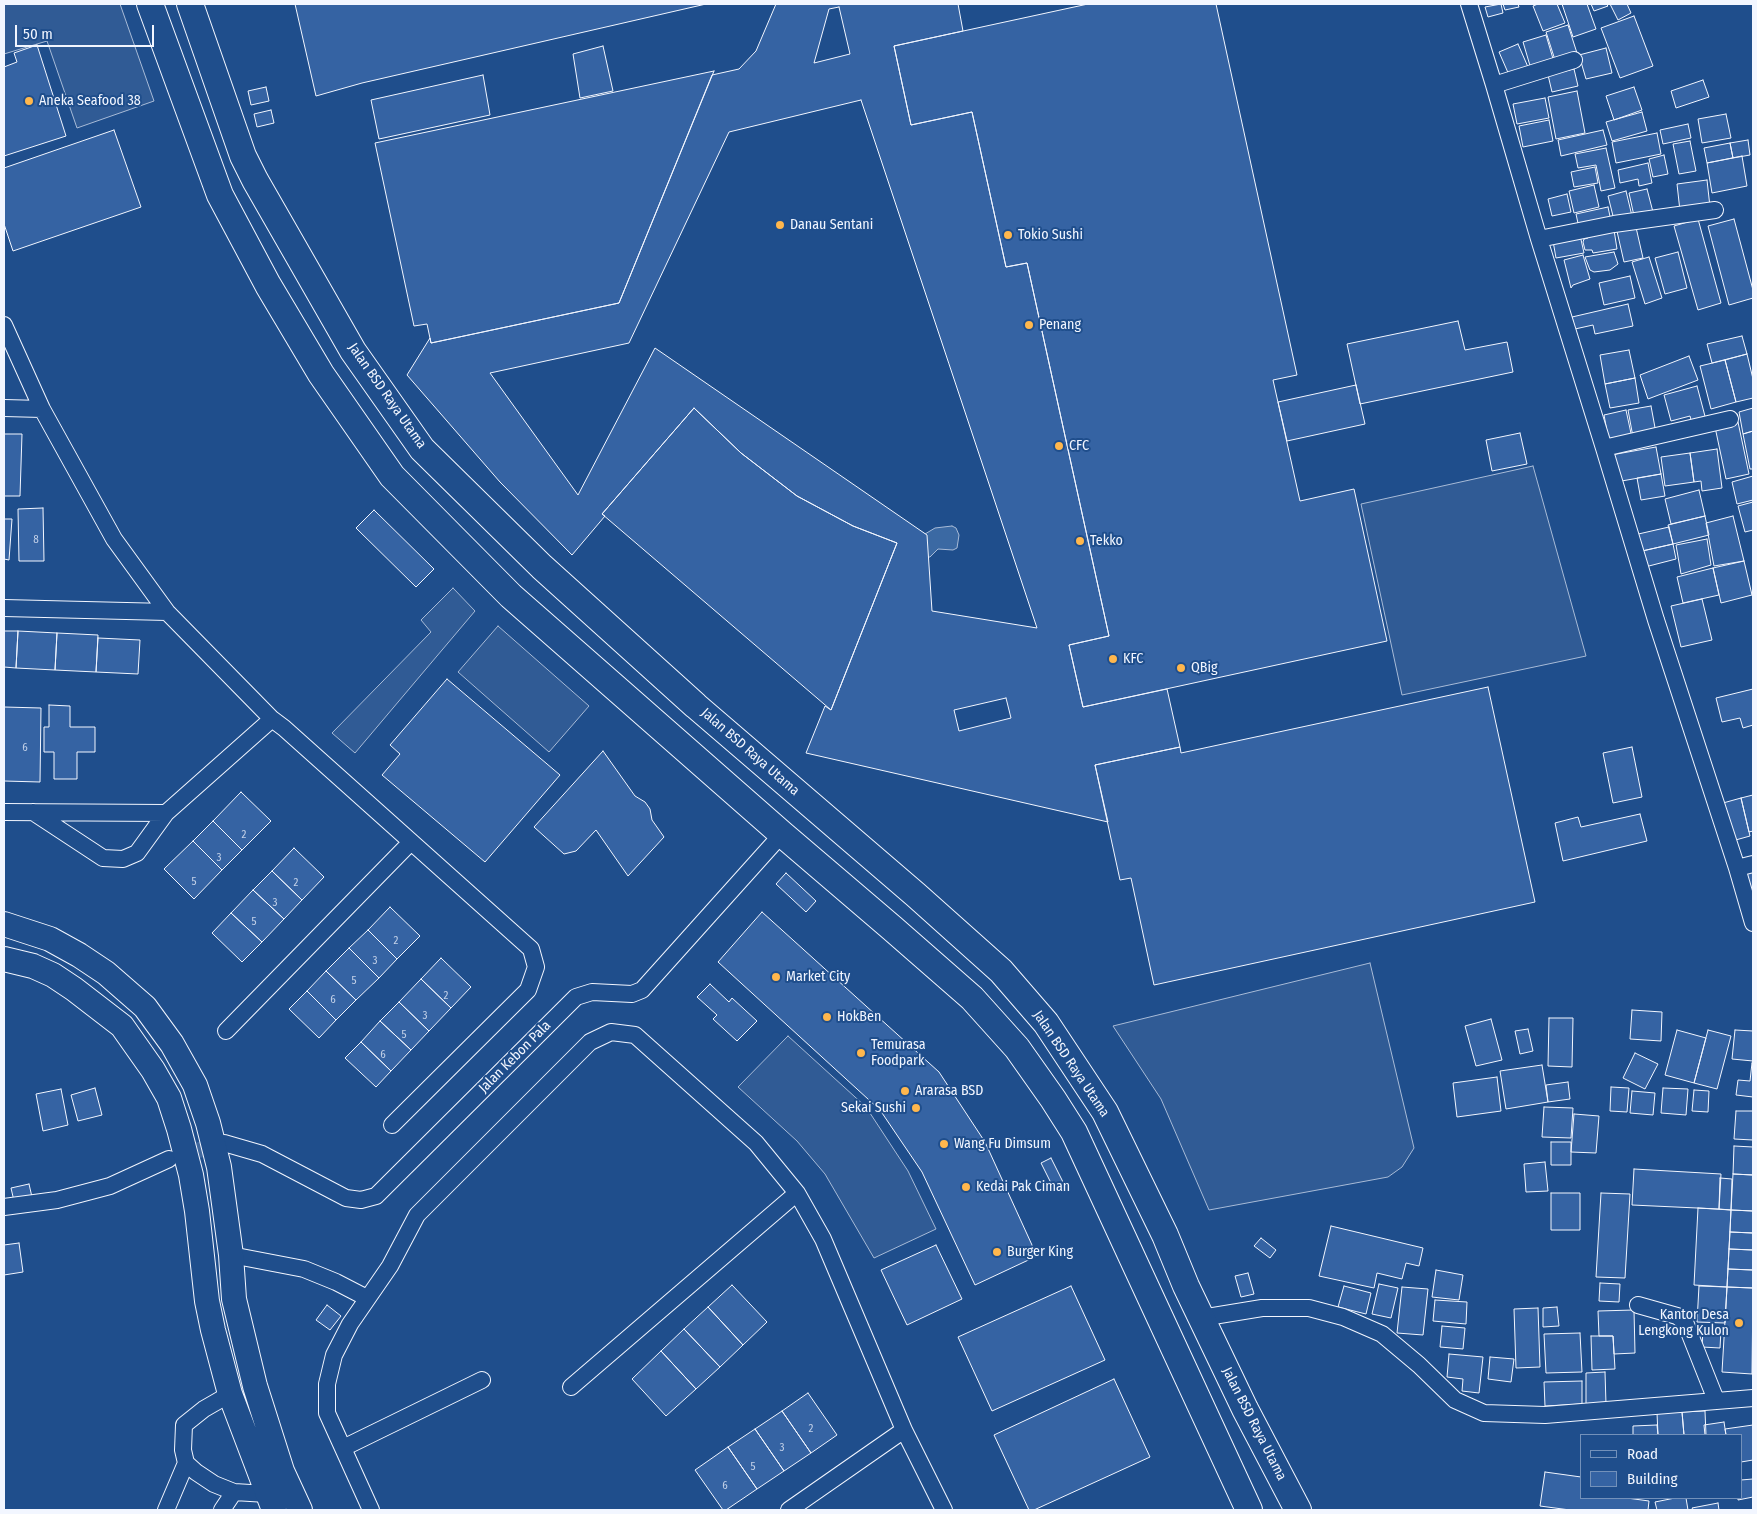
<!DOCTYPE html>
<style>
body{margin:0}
#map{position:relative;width:1757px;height:1514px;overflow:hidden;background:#1f4e8c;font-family:"Fira Sans Condensed",sans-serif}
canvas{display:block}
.frame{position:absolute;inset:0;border:5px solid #f2f6ff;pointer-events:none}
.legend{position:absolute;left:1580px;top:1434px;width:162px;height:65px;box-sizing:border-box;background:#1f4e8c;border:1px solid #7391ba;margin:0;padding:6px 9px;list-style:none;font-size:15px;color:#f2f6ff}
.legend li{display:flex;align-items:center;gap:10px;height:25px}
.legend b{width:25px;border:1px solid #7391ba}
.scale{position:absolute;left:15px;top:25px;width:139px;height:22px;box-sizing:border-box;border:2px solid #f2f6ff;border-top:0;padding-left:6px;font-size:15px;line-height:18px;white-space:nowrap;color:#f2f6ff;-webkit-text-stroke:4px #1f4e8c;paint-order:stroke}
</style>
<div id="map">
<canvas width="1757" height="1514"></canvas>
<div class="frame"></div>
<ul class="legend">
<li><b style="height:6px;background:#1f4e8c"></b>Road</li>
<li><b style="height:14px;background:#3563a3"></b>Building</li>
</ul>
<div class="scale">50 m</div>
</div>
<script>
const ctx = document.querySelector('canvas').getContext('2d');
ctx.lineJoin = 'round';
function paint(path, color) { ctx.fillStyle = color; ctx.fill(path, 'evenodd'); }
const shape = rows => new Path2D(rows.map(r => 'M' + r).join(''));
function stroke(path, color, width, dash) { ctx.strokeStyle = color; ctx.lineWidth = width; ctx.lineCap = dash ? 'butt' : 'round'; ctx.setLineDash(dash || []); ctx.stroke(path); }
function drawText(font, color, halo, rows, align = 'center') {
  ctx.font = font + ' "Fira Sans Condensed",sans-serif'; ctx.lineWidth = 4; ctx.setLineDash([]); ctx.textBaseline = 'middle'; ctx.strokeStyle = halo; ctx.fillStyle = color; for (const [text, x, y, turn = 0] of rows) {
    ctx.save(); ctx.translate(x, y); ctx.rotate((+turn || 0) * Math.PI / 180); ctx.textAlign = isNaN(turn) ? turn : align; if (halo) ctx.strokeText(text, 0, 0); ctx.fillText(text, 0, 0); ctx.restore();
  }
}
const parking = shape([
 [4,4,120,4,154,101,77,128,47,41,4,54,4,4],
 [1533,466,1586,656,1402,695,1361,504,1533,466],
 [453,588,475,611,355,753,332,733,431,632,421,620,453,588],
 [498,626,589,706,549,752,458,672,498,626],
 [1370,963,1414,1148,1402,1167,1388,1177,1209,1210,1161,1099,1113,1026,1370,963],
 [788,1036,866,1107,908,1171,936,1229,874,1258,825,1174,797,1141,738,1087,788,1036]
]);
const water = shape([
 [952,526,956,528,959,535,957,548,953,550,938,549,930,557,922,557,920,537,935,528,952,526]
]);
const building = shape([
 [295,4,706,4,362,83,316,96,295,4],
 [776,4,958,4,963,31,894,46,911,125,972,112,1006,267,1027,263,1109,636,1069,645,1083,707,1167,689,1180,747,1095,765,1108,822,806,753,825,706,831,710,897,543,853,526,797,496,741,453,694,408,602,514,605,516,572,555,500,482,407,375,430,338,431,343,619,303,712,75,739,69,756,51,776,4],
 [839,7,850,54,814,63,829,9,839,7],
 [861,100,1037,628,932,611,927,535,655,348,578,495,490,373,629,343,729,132,861,100],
 [1006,698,1011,718,959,731,954,710,1006,698],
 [1088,4,1216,4,1297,375,1273,380,1300,501,1354,489,1387,641,1083,707,1069,645,1109,636,1027,263,1006,267,972,112,911,125,894,46,1088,4],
 [1501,4,1503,13,1488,17,1485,7,1501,4],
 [1503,4,1518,4,1519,7,1505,10,1503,4],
 [1538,4,1557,4,1565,23,1543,31,1533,6,1538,4],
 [1562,4,1587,4,1596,29,1573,37,1562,4],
 [1591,4,1606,4,1608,6,1594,11,1591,4],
 [1610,4,1627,4,1631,13,1618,20,1610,4],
 [1634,16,1653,66,1620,78,1601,28,1634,16],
 [1568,25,1577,53,1555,60,1546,32,1568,25],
 [1546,35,1554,62,1531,69,1523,42,1546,35],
 [1518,44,1528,67,1509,75,1499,52,1518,44],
 [37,45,66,136,4,156,4,67,17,62,14,53,37,45],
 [603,46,613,91,580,98,573,54,603,46],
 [1606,48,1612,73,1586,79,1579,55,1606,48],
 [1574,69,1578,86,1552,92,1548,75,1574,69],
 [714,71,619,303,431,343,427,324,414,326,375,143,714,71],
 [483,75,490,115,379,139,371,100,483,75],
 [1703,80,1709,97,1676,108,1671,91,1703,80],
 [266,87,269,101,251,105,248,91,266,87],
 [1634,87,1642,110,1614,120,1606,96,1634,87],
 [1577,91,1585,133,1556,139,1548,97,1577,91],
 [1545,98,1549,118,1517,124,1513,104,1545,98],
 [271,110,274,123,257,127,254,114,271,110],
 [1642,112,1647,131,1612,141,1606,122,1642,112],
 [1726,114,1731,138,1702,143,1698,119,1726,114],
 [1549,120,1553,141,1523,147,1519,126,1549,120],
 [1688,124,1691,138,1663,144,1660,130,1688,124],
 [114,130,141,207,13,251,4,224,4,168,114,130],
 [1603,130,1607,145,1561,156,1558,140,1603,130],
 [1657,133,1661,154,1616,163,1612,142,1657,133],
 [1748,140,1750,155,1733,158,1730,143,1748,140],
 [1690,141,1696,171,1679,174,1673,144,1690,141],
 [1730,143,1733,158,1707,163,1704,148,1730,143],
 [1606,148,1615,188,1601,191,1596,165,1578,168,1575,154,1606,148],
 [1664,155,1668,174,1653,177,1649,159,1664,155],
 [1742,156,1747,186,1712,193,1707,163,1742,156],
 [1648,163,1652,183,1639,186,1638,179,1620,183,1618,170,1648,163],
 [1595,167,1598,183,1574,187,1571,172,1595,167],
 [1707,180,1710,207,1680,211,1677,184,1707,180],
 [1594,185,1599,207,1574,213,1569,191,1594,185],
 [1647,189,1653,212,1634,216,1629,193,1647,189],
 [1626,191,1632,216,1614,220,1608,196,1626,191],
 [1567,194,1571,212,1552,216,1548,199,1567,194],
 [1608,207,1611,221,1579,228,1576,214,1608,207],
 [1698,219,1721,303,1698,310,1674,226,1698,219],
 [1734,219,1753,290,1753,298,1729,305,1708,226,1734,219],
 [1635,223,1643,258,1624,262,1616,227,1635,223],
 [1614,230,1617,249,1593,253,1592,250,1585,250,1583,242,1584,239,1588,238,1588,236,1614,230],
 [1580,235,1584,253,1556,258,1553,241,1580,235],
 [1614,252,1618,264,1610,270,1594,272,1590,270,1585,257,1614,252],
 [1678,252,1687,288,1665,294,1655,258,1678,252],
 [1583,255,1590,279,1573,285,1571,288,1564,260,1583,255],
 [1649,257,1662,298,1645,304,1632,262,1649,257],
 [1630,276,1635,298,1604,305,1599,283,1630,276],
 [1628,304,1633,326,1595,334,1593,325,1575,329,1572,317,1628,304],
 [1458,321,1465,350,1507,342,1513,372,1360,404,1347,344,1458,321],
 [1742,336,1747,354,1712,363,1707,344,1742,336],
 [1629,350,1635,378,1605,384,1600,355,1629,350],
 [1747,354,1753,379,1753,398,1736,402,1725,360,1747,354],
 [1689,356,1698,380,1648,399,1640,375,1689,356],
 [1725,360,1736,402,1711,409,1700,366,1725,360],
 [1635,378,1639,403,1610,408,1605,384,1635,378],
 [1356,385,1365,424,1287,441,1278,402,1356,385],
 [1697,386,1706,420,1692,424,1690,416,1671,421,1664,395,1697,386],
 [1651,406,1656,433,1633,437,1628,410,1651,406],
 [694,408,741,453,797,496,853,526,897,543,831,710,602,514,694,408],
 [1753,408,1753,431,1743,434,1739,412,1753,408],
 [1626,410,1632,438,1609,442,1604,415,1626,410],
 [1738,422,1749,474,1726,479,1715,427,1738,422],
 [1753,431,1753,469,1750,469,1743,434,1753,431],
 [1520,433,1527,464,1492,471,1486,440,1520,433],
 [4,434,22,434,20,496,4,496,4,434],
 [1656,447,1661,474,1616,482,1611,455,1656,447],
 [1717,449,1722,488,1702,491,1701,481,1694,482,1690,453,1717,449],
 [1690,453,1694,482,1665,486,1661,457,1690,453],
 [1661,474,1665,496,1641,500,1637,478,1661,474],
 [1753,476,1753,500,1737,504,1732,482,1753,476],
 [1699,490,1705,516,1671,524,1665,499,1699,490],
 [1753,502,1753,530,1745,532,1738,506,1753,502],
 [43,508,44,561,19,561,18,509,43,508],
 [374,510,434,569,416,587,356,528,374,510],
 [1705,516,1709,535,1673,544,1668,525,1705,516],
 [1733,516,1744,561,1714,566,1706,523,1733,516],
 [4,519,12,519,9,560,4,559,4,519],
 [1669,527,1673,544,1638,552,1634,535,1669,527],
 [1707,539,1711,565,1681,574,1676,545,1707,539],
 [1673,544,1676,559,1645,567,1642,551,1673,544],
 [1744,561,1752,595,1721,603,1713,568,1744,561],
 [1713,568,1719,595,1683,603,1677,577,1713,568],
 [1702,599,1712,640,1681,647,1671,606,1702,599],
 [4,631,18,631,16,668,4,667,4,631],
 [18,631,57,633,55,670,16,668,18,631],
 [57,633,98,635,96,672,55,670,57,633],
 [98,638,140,640,138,674,96,672,98,638],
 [447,679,560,775,485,862,382,775,400,754,390,745,447,679],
 [1488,687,1535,902,1154,985,1131,878,1120,880,1095,765,1180,747,1181,753,1488,687],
 [1753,689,1753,725,1743,728,1740,718,1722,722,1716,698,1753,689],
 [49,705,70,706,70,727,95,727,95,752,77,752,77,779,54,779,54,752,44,752,44,727,49,727,49,705],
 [4,707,41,708,40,782,4,781,4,707],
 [1632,747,1642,797,1613,803,1603,753,1632,747],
 [603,751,635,796,645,802,650,809,652,820,664,837,628,876,596,830,576,851,564,854,534,827,603,751],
 [241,792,271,821,242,850,213,821,241,792],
 [1753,795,1753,831,1749,832,1741,798,1753,795],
 [1741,798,1750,836,1732,841,1723,803,1741,798],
 [1640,814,1647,841,1563,861,1555,823,1578,817,1581,827,1640,814],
 [213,821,242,850,222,870,193,841,213,821],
 [193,841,222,870,194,899,164,869,193,841],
 [294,848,324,877,302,900,272,871,294,848],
 [1753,869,1753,897,1745,871,1753,869],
 [272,871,302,900,284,919,253,890,272,871],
 [786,873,816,901,806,912,776,884,786,873],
 [253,890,284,919,262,942,231,913,253,890],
 [390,907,420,936,397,959,368,930,390,907],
 [762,912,939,1072,985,1142,1037,1256,975,1285,922,1172,880,1110,718,962,762,912],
 [231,913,262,942,242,962,212,933,231,913],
 [368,930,397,959,379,978,349,948,368,930],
 [349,948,379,978,356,1000,326,971,349,948],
 [441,958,471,987,451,1008,421,979,441,958],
 [326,971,356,1000,336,1020,307,991,326,971],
 [421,979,451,1008,429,1031,399,1002,421,979],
 [710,984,729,1002,732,998,757,1021,737,1041,713,1019,717,1015,697,997,710,984],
 [307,991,336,1020,319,1038,289,1009,307,991],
 [399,1002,429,1031,411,1050,380,1021,399,1002],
 [1632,1010,1662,1012,1661,1041,1630,1039,1632,1010],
 [1549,1018,1573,1018,1572,1067,1548,1066,1549,1018],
 [1491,1019,1502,1060,1476,1066,1465,1026,1491,1019],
 [380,1021,411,1050,391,1071,361,1042,380,1021],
 [1528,1029,1533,1051,1520,1054,1515,1031,1528,1029],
 [1677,1030,1706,1038,1694,1083,1665,1075,1677,1030],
 [1708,1030,1731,1036,1717,1089,1694,1083,1708,1030],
 [1735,1030,1753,1031,1753,1061,1732,1059,1735,1030],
 [361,1042,391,1071,376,1087,345,1058,361,1042],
 [1635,1053,1658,1064,1645,1089,1623,1078,1635,1053],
 [1752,1063,1753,1063,1753,1097,1736,1095,1738,1080,1750,1081,1752,1063],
 [1542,1065,1548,1102,1506,1109,1500,1071,1542,1065],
 [1497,1077,1501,1111,1457,1117,1453,1083,1497,1077],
 [1568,1082,1570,1099,1548,1102,1546,1085,1568,1082],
 [1611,1087,1629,1088,1627,1112,1610,1111,1611,1087],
 [95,1088,102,1115,78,1121,71,1095,95,1088],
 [1663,1088,1688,1089,1686,1115,1661,1113,1663,1088],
 [61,1089,68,1125,43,1131,36,1094,61,1089],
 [1694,1090,1709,1091,1708,1112,1692,1111,1694,1090],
 [1632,1091,1655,1093,1653,1115,1630,1113,1632,1091],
 [1544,1107,1573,1108,1571,1138,1542,1137,1544,1107],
 [1736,1111,1753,1111,1753,1140,1734,1139,1736,1111],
 [1574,1114,1599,1116,1596,1153,1571,1152,1574,1114],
 [1551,1142,1571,1142,1571,1165,1551,1165,1551,1142],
 [1734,1146,1753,1147,1753,1175,1733,1174,1734,1146],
 [1051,1158,1063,1182,1053,1187,1041,1163,1051,1158],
 [1545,1162,1548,1191,1526,1192,1524,1164,1545,1162],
 [1634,1169,1721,1174,1719,1209,1632,1205,1634,1169],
 [1733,1174,1753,1175,1753,1211,1731,1210,1733,1174],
 [1720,1178,1732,1179,1731,1210,1719,1209,1720,1178],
 [29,1184,32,1197,14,1201,11,1188,29,1184],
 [1551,1193,1580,1193,1580,1230,1551,1230,1551,1193],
 [1601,1193,1630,1194,1625,1278,1596,1277,1601,1193],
 [1698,1208,1731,1210,1727,1287,1694,1285,1698,1208],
 [1731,1210,1753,1211,1753,1233,1730,1232,1731,1210],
 [1331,1226,1423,1248,1419,1266,1406,1263,1402,1279,1377,1273,1374,1288,1319,1276,1331,1226],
 [1730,1232,1753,1233,1753,1250,1729,1249,1730,1232],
 [1261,1238,1276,1250,1270,1258,1254,1246,1261,1238],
 [19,1243,23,1272,4,1275,4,1245,19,1243],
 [936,1245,962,1299,907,1325,881,1270,936,1245],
 [1729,1249,1753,1250,1753,1270,1728,1269,1729,1249],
 [1728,1269,1753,1270,1753,1288,1727,1287,1728,1269],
 [1436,1270,1463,1275,1459,1300,1432,1297,1436,1270],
 [1248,1273,1254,1294,1241,1297,1235,1276,1248,1273],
 [1600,1283,1620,1284,1619,1302,1599,1301,1600,1283],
 [1379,1284,1398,1288,1391,1318,1372,1314,1379,1284],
 [732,1285,767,1322,743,1345,708,1307,732,1285],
 [1071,1286,1105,1360,992,1411,958,1337,1071,1286],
 [1344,1286,1371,1293,1366,1314,1338,1307,1344,1286],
 [1699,1286,1727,1287,1725,1323,1697,1322,1699,1286],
 [1402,1287,1428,1289,1423,1335,1397,1333,1402,1287],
 [1727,1287,1753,1288,1752,1374,1722,1372,1727,1287],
 [1435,1300,1467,1302,1466,1324,1433,1321,1435,1300],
 [327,1305,341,1316,330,1330,316,1320,327,1305],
 [708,1307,743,1345,720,1367,684,1329,708,1307],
 [1557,1307,1559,1326,1543,1327,1543,1308,1557,1307],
 [1538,1308,1540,1367,1516,1368,1514,1309,1538,1308],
 [1634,1310,1635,1353,1614,1354,1613,1336,1599,1336,1598,1311,1634,1310],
 [1442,1326,1465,1328,1463,1349,1440,1347,1442,1326],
 [684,1329,720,1367,696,1389,661,1351,684,1329],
 [1703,1329,1721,1330,1720,1348,1702,1347,1703,1329],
 [1580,1333,1582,1372,1546,1373,1544,1334,1580,1333],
 [1591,1336,1613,1336,1615,1369,1592,1370,1591,1336],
 [661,1351,696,1389,666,1416,632,1379,661,1351],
 [1449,1354,1483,1357,1479,1393,1462,1391,1463,1379,1447,1377,1449,1354],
 [1490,1357,1514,1359,1511,1382,1488,1379,1490,1357],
 [1605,1372,1606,1404,1586,1405,1586,1373,1605,1372],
 [1114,1379,1150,1457,1034,1510,1029,1510,994,1435,1114,1379],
 [1582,1381,1582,1404,1545,1406,1544,1382,1582,1381],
 [808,1393,837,1435,811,1453,782,1411,808,1393],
 [782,1411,811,1453,784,1471,755,1429,782,1411],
 [1705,1411,1706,1435,1684,1435,1682,1412,1705,1411],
 [1682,1412,1684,1435,1658,1435,1657,1413,1682,1412],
 [1724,1422,1726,1435,1705,1435,1704,1425,1724,1422],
 [1657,1425,1658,1435,1633,1435,1633,1426,1657,1425],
 [1753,1425,1753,1460,1741,1462,1741,1435,1726,1435,1725,1429,1753,1425],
 [755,1429,784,1471,757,1489,728,1447,755,1429],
 [728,1447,757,1489,726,1510,723,1510,695,1470,728,1447],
 [1545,1472,1581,1477,1581,1498,1627,1498,1649,1501,1648,1510,1570,1510,1540,1506,1545,1472],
 [1753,1479,1753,1497,1738,1500,1738,1498,1741,1498,1741,1480,1753,1479],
 [1675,1498,1686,1498,1688,1510,1657,1510,1655,1502,1675,1498],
 [1718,1503,1719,1510,1693,1510,1692,1508,1718,1503]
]);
const streetTunnel = shape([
 [175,1157,224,1143]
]);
const street = shape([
 [1469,4,1494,85,1539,239,1604,448,1656,620,1737,868,1753,923],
 [1494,85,1574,60],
 [1539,239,1614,224,1715,210],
 [4,325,42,409,114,539,167,612,272,719],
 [4,408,42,409],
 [1604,448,1730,419],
 [4,608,167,612],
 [4,812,166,813,272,719,284,728,531,949,536,967,528,990,392,1125],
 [33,812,103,858,123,859,137,853,166,813],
 [1737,868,1753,864],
 [226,1031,411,842],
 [224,1143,262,1154,346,1198,361,1200,376,1196,576,997,592,992,632,994,642,990,782,834],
 [4,1207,57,1200,110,1186,169,1159],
 [231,1255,304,1269,336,1282,367,1298],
 [1638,1305,1677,1316,1685,1322,1716,1400],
 [1201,1318,1262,1308,1309,1308,1343,1317,1382,1334,1419,1365,1455,1400,1484,1413,1545,1415,1753,1398],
 [571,1387,797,1193],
 [230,1394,204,1409,184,1425,183,1450,186,1463,196,1472,214,1484,234,1492,267,1494],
 [343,1448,482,1380],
 [166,1510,186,1463],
 [222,1510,234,1492],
 [371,1510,327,1413,327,1384,334,1355,350,1324,390,1266,417,1215,590,1042,611,1032,635,1035,756,1143,797,1193,823,1239,904,1430,944,1510],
 [789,1510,904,1430]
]);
const secondary = shape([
 [4,924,50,939,79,955,106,973,145,1007,172,1044,195,1085,208,1123,219,1167,231,1255,234,1299,255,1386,282,1471,300,1510],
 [4,959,33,966,53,975,74,989,122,1026,153,1070,169,1098,179,1129,191,1175,197,1211,207,1301,213,1330,230,1394,274,1510]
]);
const primary = shape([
 [150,4,220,195,268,285,321,374,392,476,511,596,782,834,892,928,972,998,1017,1048,1053,1099,1074,1132,1249,1510],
 [190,4,243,156,255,180,353,351,422,449,542,567,696,706,916,895,1001,971,1046,1023,1105,1112,1165,1235,1186,1286,1245,1409,1298,1510]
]);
const markers = [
 [29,101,5,"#ffb74d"],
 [780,225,5,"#ffb74d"],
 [1008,235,5,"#ffb74d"],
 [1029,325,5,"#ffb74d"],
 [1059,446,5,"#ffb74d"],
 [1080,541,5,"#ffb74d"],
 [1113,659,5,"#ffb74d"],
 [1181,668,5,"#ffb74d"],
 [776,977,5,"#ffb74d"],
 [827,1017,5,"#ffb74d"],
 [861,1053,5,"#ffb74d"],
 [905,1091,5,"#ffb74d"],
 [916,1108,5,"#ffb74d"],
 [944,1144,5,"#ffb74d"],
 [966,1187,5,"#ffb74d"],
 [997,1252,5,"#ffb74d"],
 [1739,1323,5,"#ffb74d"]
];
const numberNames = [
 ["8",36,540],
 ["6",25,748],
 ["2",244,835],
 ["3",219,858],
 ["5",194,882],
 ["2",296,883],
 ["3",275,903],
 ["5",254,922],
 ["2",396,941],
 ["3",375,961],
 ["5",354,981],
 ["2",446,996],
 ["6",333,1000],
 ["3",425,1016],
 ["5",404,1035],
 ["6",383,1055],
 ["2",811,1429],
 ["3",782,1448],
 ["5",753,1467],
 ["6",725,1486]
];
const poiNames = [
 ["Aneka Seafood 38",39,101],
 ["Danau Sentani",790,225],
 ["Tokio Sushi",1018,235],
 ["Penang",1039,325],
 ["CFC",1069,446],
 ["Tekko",1090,541],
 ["KFC",1123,659],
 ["QBig",1191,668],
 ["Market City",786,977],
 ["HokBen",837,1017],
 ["Temurasa",871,1045],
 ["Foodpark",871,1061],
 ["Ararasa BSD",915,1091],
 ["Sekai Sushi",906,1108,"right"],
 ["Wang Fu Dimsum",954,1144],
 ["Kedai Pak Ciman",976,1187],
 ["Burger King",1007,1252],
 ["Kantor Desa",1729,1315,"right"],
 ["Lengkong Kulon",1729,1331,"right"]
];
const streetNames = [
 ["Jalan BSD Raya Utama",387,396,55],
 ["Jalan BSD Raya Utama",750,752,41],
 ["Jalan Kebon Pala",515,1057,-45],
 ["Jalan BSD Raya Utama",1071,1064,56],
 ["Jalan BSD Raya Utama",1254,1424,63]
];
paint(parking, '#305b95');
stroke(parking, '#a8bbd7', 1);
paint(water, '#3b69a3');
stroke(water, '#a8bbd7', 1);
paint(building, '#3563a3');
stroke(building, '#f2f6ff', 1);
stroke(streetTunnel, '#3f679d', 16, [16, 8]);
stroke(street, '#f2f6ff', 18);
stroke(secondary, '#f2f6ff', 26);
stroke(primary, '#f2f6ff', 28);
stroke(street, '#1f4e8c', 16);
stroke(secondary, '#1f4e8c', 24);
stroke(primary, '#1f4e8c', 26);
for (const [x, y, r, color] of markers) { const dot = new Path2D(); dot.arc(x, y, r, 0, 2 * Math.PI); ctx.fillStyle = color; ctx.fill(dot); stroke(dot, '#1f4e8c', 2); }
drawText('11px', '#c3d1e8', null, numberNames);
drawText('14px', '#f2f6ff', '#1f4e8c', poiNames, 'left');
drawText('14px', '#f2f6ff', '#1f4e8c', streetNames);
</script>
